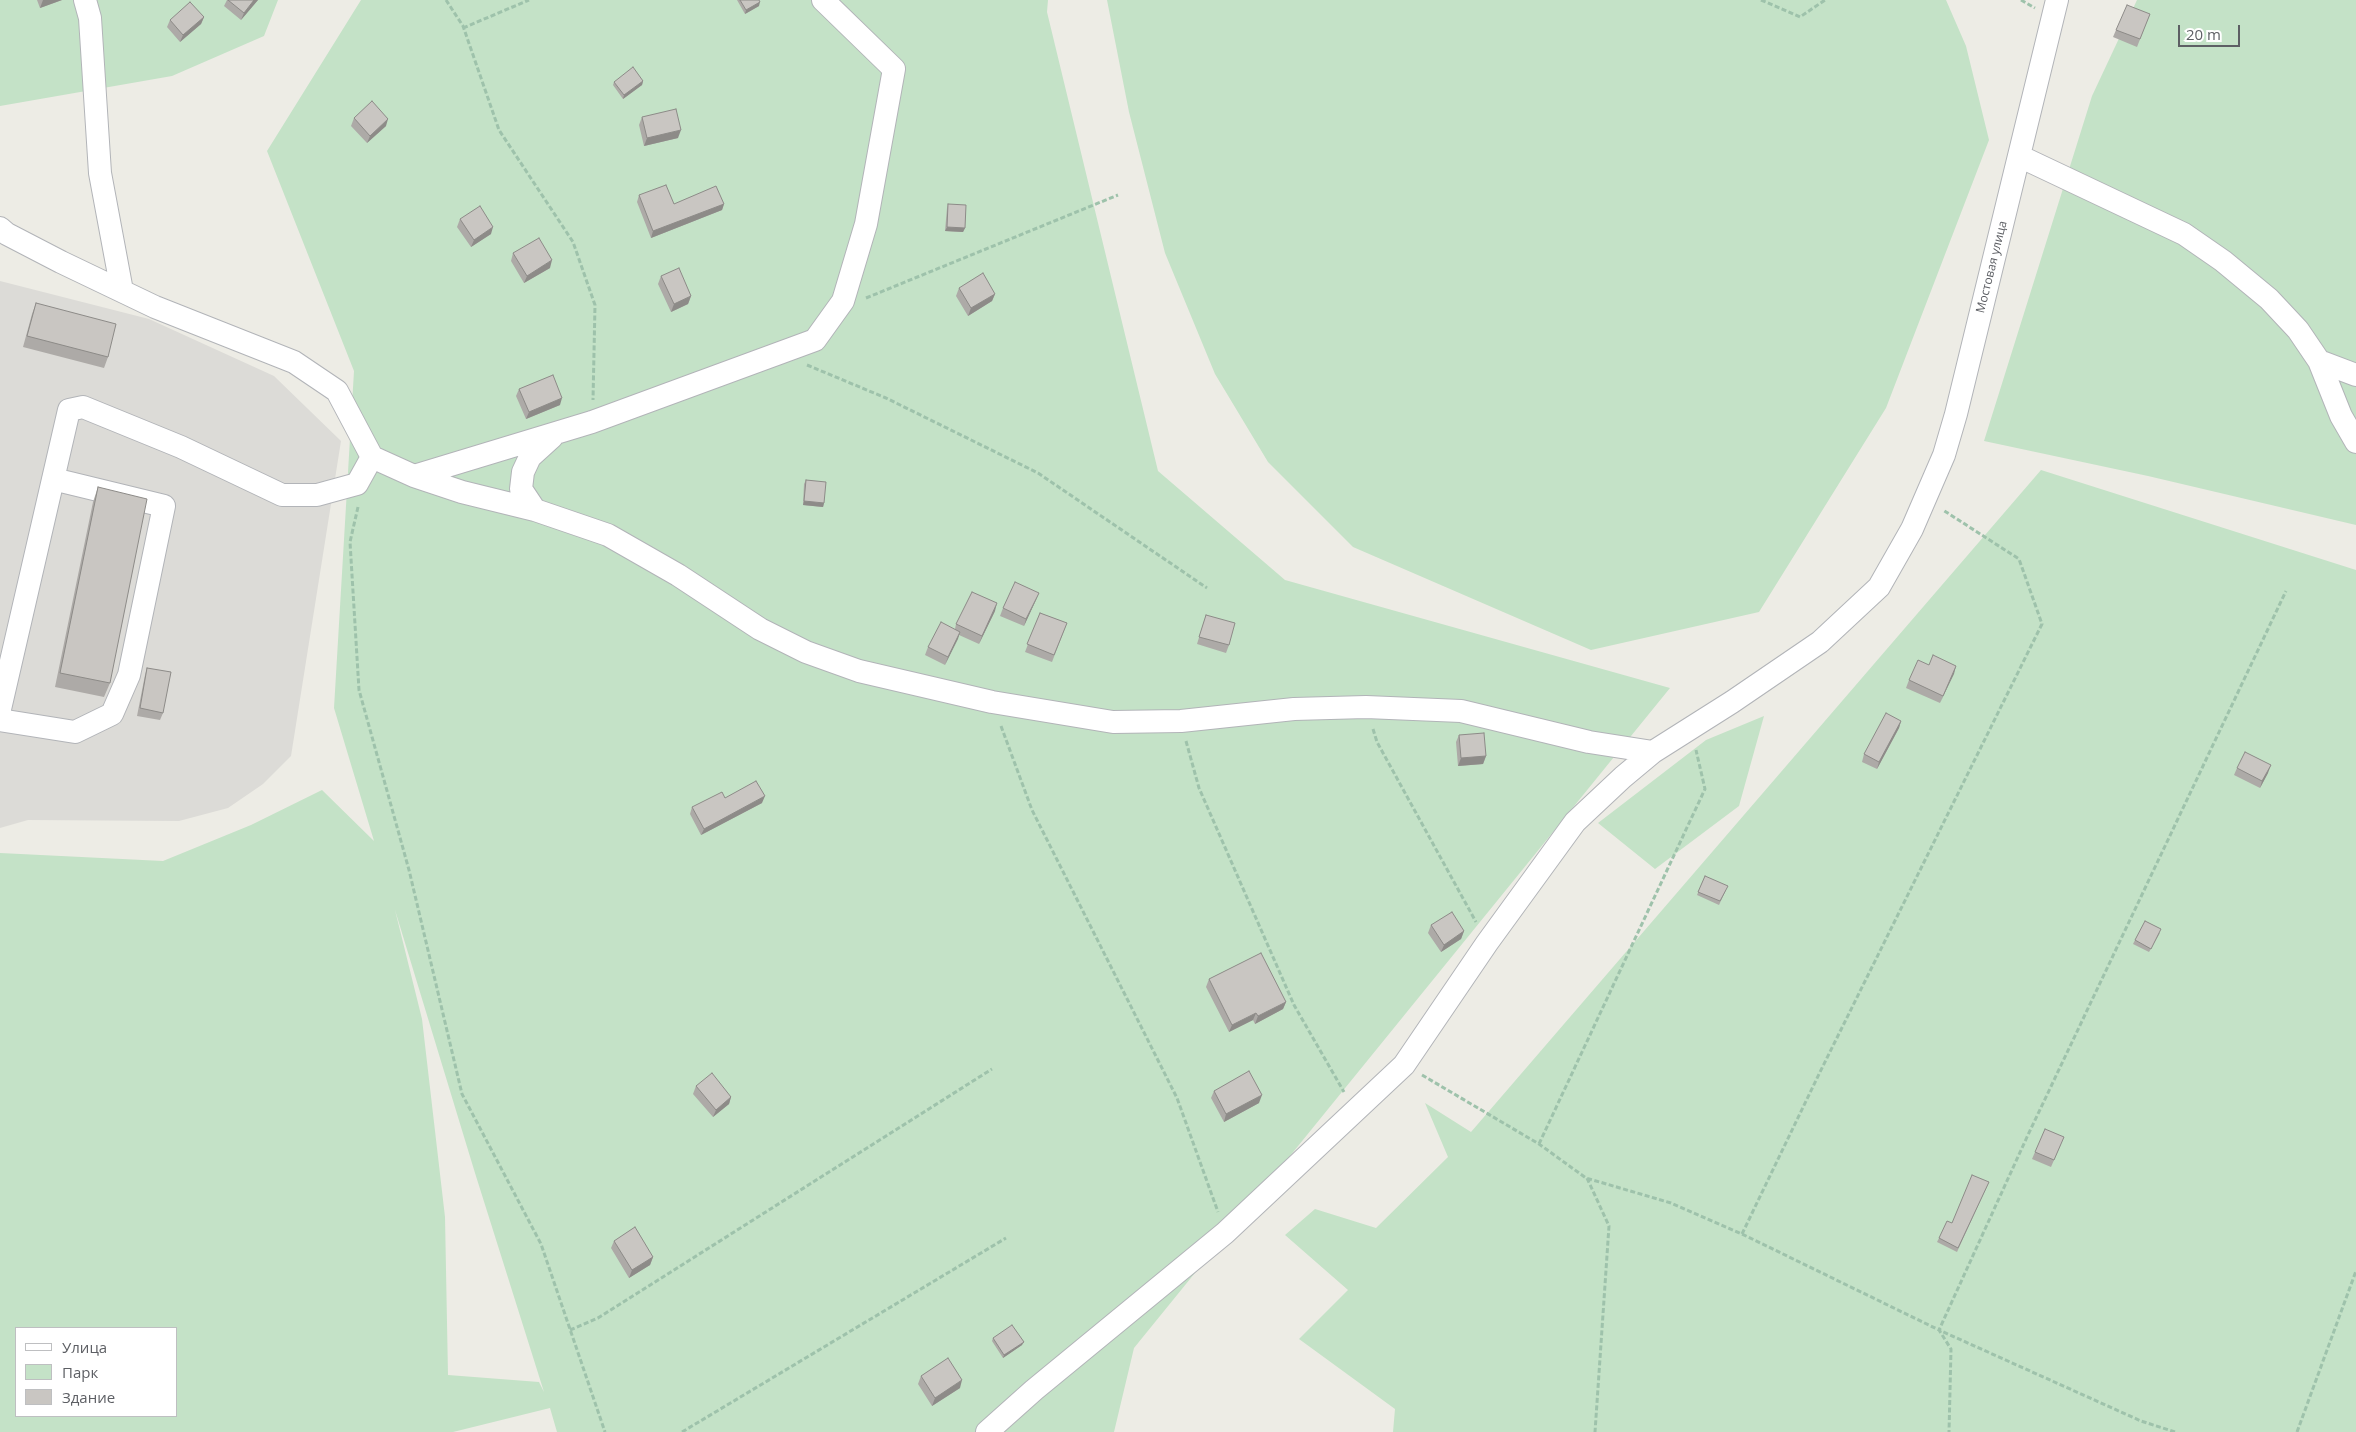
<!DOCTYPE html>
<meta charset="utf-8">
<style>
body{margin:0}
#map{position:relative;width:2356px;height:1432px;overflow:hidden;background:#edece5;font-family:"Open Sans",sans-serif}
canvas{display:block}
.legend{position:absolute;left:15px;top:1327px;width:162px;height:90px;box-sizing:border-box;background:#fff;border:1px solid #bebfc1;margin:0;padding:6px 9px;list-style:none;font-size:15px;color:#5d5f64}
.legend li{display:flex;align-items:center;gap:10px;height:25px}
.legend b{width:25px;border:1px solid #bebfc1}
.scale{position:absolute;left:2178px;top:25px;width:62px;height:22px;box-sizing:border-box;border:2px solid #5d5f64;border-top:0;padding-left:6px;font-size:15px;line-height:18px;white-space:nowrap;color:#5d5f64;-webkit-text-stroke:4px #fff;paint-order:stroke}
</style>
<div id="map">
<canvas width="2356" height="1432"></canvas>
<ul class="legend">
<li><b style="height:6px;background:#fff"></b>Улица</li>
<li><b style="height:14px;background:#c4e2c7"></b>Парк</li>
<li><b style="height:14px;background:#c9c6c2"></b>Здание</li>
</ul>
<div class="scale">20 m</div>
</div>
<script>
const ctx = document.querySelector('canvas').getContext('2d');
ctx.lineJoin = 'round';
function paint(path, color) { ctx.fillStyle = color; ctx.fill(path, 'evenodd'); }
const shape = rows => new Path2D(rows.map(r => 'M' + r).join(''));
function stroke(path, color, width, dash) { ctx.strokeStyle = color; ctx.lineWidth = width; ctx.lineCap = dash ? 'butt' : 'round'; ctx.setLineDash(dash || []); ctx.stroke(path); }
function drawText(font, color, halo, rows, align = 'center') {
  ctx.font = font + ' "Open Sans",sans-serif'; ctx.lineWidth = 4; ctx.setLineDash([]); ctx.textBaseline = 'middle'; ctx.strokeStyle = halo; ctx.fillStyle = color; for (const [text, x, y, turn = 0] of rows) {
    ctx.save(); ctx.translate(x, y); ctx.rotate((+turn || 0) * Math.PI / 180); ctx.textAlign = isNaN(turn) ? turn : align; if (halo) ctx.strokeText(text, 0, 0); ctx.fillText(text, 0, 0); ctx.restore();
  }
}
const industrial = shape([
 [0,281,149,319,274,376,341,441,291,756,263,784,228,808,179,821,28,820,0,828]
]);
const green = shape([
 [0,0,278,0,264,36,172,76,0,106],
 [361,0,1048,0,1047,12,1158,471,1285,580,1670,688,1134,1348,1114,1432,557,1432,550,1408,453,1432,0,1432,0,853,163,861,251,825,322,790,374,841,334,708,354,371,267,151],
 [395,910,475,1173,544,1392,539,1382,448,1375,445,1217,422,1019],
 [16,1328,176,1328,176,1416,16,1416],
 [1107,0,1946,0,1966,46,1989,140,1886,408,1759,612,1591,650,1353,547,1268,462,1215,374,1165,253,1129,112],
 [2137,0,2356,0,2356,525,2148,476,1984,441,2092,96],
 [2041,470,2356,570,2356,1432,1393,1432,1395,1409,1299,1339,1348,1290,1285,1235,1315,1209,1376,1228,1448,1157,1425,1103,1471,1132],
 [1764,716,1739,806,1655,869,1598,823,1706,740]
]);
const path = shape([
 [446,0,463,26,499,130,573,242,595,305,593,400],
 [1761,0,1800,17,1825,0],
 [2021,0,2035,8],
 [463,28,529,0],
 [866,298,1118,195],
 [807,365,886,398,1038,473,1207,588],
 [358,507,350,542,359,690,409,870,462,1094,541,1244,605,1432],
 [1001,726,1032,810,1177,1098,1218,1212],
 [1373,729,1377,742,1476,922],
 [1186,741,1199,788,1294,1005,1344,1092],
 [1422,1075,1539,1144,1586,1178,1671,1203,1742,1234,1939,1330,1951,1349,1949,1432],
 [1539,1144,1705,789,1696,750],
 [1587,1178,1609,1226,1595,1432],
 [1742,1234,1820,1072,2042,624,2019,559,1943,510],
 [570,1330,598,1318,992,1069],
 [682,1432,1006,1238],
 [2175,1432,2141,1421,1939,1330,2027,1137,2286,591],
 [2297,1432,2356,1271]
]);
const minor = shape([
 [85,0,90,18,100,173,122,291],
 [2019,156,2184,234,2223,261,2269,299,2298,330,2319,361,2341,416,2356,442],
 [0,228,7,234,61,262,155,307,294,362,337,391,372,457,414,476,462,492,535,510,608,535,678,575,760,629,806,652,859,671,992,702,1113,722,1181,721,1294,709,1366,707,1461,711,1589,742,1653,752,1732,702,1820,642,1879,587,1912,529,1944,455,1956,414,2057,0],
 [2319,361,2356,375],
 [414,476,592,422,815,340,843,301,866,224,894,69,823,0],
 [535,510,521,489,523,472,530,457,552,437],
 [0,709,69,410,83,407,181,447,282,495,317,495,357,484,372,457],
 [0,720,75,732,112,714,129,675,164,506,53,479],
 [987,1432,1034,1390,1225,1233,1404,1065,1487,943,1575,822,1623,777,1653,752]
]);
const wall = shape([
 [37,0,62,0,40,8],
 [227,0,258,0,241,20,224,6],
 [737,0,759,0,759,6,745,14],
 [2150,14,2137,47,2113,37,2116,30],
 [204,17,201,24,180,42,167,27,170,20],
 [643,81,642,85,623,99,613,85,614,82],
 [642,117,678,138,644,146,639,125],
 [354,118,386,126,367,143,351,126],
 [639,195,674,204,724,204,722,210,651,238,637,202],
 [948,204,965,228,963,232,945,231,947,208],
 [460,219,491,234,471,247,457,227],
 [513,253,550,268,524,283,511,261],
 [661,276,691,296,688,304,671,312,658,284],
 [959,288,995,294,992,301,968,316,956,296],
 [36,303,108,357,104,368,23,347,32,314],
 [519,389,560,405,526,419,516,396],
 [806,480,824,503,823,507,803,505,804,484],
 [98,487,110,683,104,697,55,687,93,502],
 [1039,593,1024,626,1000,616,1003,608],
 [995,611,979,644,959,635,945,665,925,655,928,647,955,629,956,624],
 [1040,613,1067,623,1052,662,1025,652],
 [1206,615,1229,645,1226,653,1197,644],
 [1929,665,1956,666,1940,703,1906,688,1909,680],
 [147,668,163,713,160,720,137,716,145,675],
 [1901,721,1899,728,1877,769,1862,762,1864,754],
 [1459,735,1486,756,1483,764,1458,766,1456,742],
 [2237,768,2268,773,2260,788,2234,775],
 [725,798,762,803,701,835,690,814,692,807],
 [1705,876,1726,890,1719,905,1697,895],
 [1431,925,1464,931,1461,939,1441,952,1428,933],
 [2160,933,2149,952,2133,944,2135,940],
 [1209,979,1286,1002,1283,1009,1255,1024,1253,1020,1229,1032,1206,987],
 [696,1086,731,1097,729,1104,713,1117,693,1094],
 [1214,1091,1259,1103,1224,1122,1211,1098],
 [2061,1144,2051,1167,2032,1159,2035,1152],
 [1989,1182,1957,1252,1937,1242,1939,1238],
 [614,1241,653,1257,650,1265,629,1278,611,1248],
 [993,1338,1022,1345,1003,1358,992,1341],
 [921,1376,960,1388,932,1406,918,1384]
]);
const shadedWall = shape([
 [43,0,62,0,40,8],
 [254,0,258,0,241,20,244,13],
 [760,2,759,6,745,14,746,10],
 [204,17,201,24,180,42,183,35],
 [643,81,642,85,623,99,624,95],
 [388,119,386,126,367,143,370,136],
 [681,130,678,138,644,146,647,138],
 [724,204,722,210,651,238,653,231],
 [493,227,491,234,471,247,474,240],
 [947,227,965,228,963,232,945,231],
 [552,260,550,268,524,283,527,276],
 [995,294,992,301,968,316,971,308],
 [691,296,688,304,671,312,674,304],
 [562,398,560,405,526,419,529,412],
 [804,501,824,503,823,507,803,505],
 [1039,593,1036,600,1024,626,1026,619],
 [997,603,995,611,979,644,982,636],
 [960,632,958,639,945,665,948,657],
 [1956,666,1954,674,1940,703,1943,696],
 [1901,721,1899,728,1877,769,1879,762],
 [1486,756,1483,764,1458,766,1461,758],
 [2271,765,2268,773,2260,788,2262,781],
 [765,796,762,803,701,835,704,829],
 [1464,931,1461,939,1441,952,1444,945],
 [1286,1002,1283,1009,1255,1024,1258,1016],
 [1256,1013,1253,1020,1229,1032,1232,1025],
 [1262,1095,1259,1103,1224,1122,1226,1114],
 [731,1097,729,1104,713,1117,716,1110],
 [653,1257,650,1265,629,1278,632,1270],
 [1024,1342,1022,1345,1003,1358,1004,1355],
 [962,1380,960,1388,932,1406,935,1398]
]);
const building = shape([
 [228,0,254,0,244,13,228,0],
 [740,0,759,0,760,2,746,10,740,0],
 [190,2,204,17,183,35,170,20,190,2],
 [2127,5,2150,14,2140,39,2116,30,2127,5],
 [633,67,643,81,624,95,614,82,633,67],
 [372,101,388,119,370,136,354,118,372,101],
 [676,109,681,130,647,138,642,117,676,109],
 [666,185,674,204,716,186,724,204,653,231,639,195,666,185],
 [948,204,966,205,965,228,947,227,948,204],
 [480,206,493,227,474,240,460,219,480,206],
 [539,238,552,260,527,276,513,253,539,238],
 [679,268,691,296,674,304,661,276,679,268],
 [983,273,995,294,971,308,959,288,983,273],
 [36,303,116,324,108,357,27,336,36,303],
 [553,375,562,398,529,412,519,389,553,375],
 [806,480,826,482,824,503,804,501,806,480],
 [98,487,147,499,110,683,60,673,98,487],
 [1015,582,1039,593,1026,619,1003,608,1015,582],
 [972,592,997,603,982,636,956,624,972,592],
 [1040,613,1067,623,1054,655,1027,644,1040,613],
 [1206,615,1235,623,1229,645,1199,637,1206,615],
 [941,622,960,632,948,657,928,647,941,622],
 [1933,655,1956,666,1943,696,1909,680,1918,660,1929,665,1933,655],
 [147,668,171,672,163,713,140,708,147,668],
 [1886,713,1901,721,1879,762,1864,754,1886,713],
 [1484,733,1486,756,1461,758,1459,735,1484,733],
 [2245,752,2271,765,2262,781,2237,768,2245,752],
 [756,781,765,796,704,829,692,807,722,792,725,798,756,781],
 [1705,876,1728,886,1720,901,1698,892,1705,876],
 [1452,912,1464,931,1444,945,1431,925,1452,912],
 [2145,921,2161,929,2151,949,2135,940,2145,921],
 [1261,953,1286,1002,1258,1016,1256,1013,1232,1025,1209,979,1261,953],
 [1249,1071,1262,1095,1226,1114,1214,1091,1249,1071],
 [712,1073,731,1097,716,1110,696,1086,712,1073],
 [2045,1129,2064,1137,2054,1160,2035,1152,2045,1129],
 [1972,1175,1989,1182,1958,1248,1939,1238,1947,1221,1952,1223,1972,1175],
 [635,1227,653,1257,632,1270,614,1241,635,1227],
 [1012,1325,1024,1342,1004,1355,993,1338,1012,1325],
 [948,1358,962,1380,935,1398,921,1376,948,1358]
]);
const streetNames = [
 ["Мостовая улица",1992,267,-76]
];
paint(industrial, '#dcdbd7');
paint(green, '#c4e2c7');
stroke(minor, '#b2b4b8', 24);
stroke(path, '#9ec2ab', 3, [5, 2.5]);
stroke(minor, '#fff', 22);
paint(wall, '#adaaa7');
paint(shadedWall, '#8d8b88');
paint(building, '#c9c6c2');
stroke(building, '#8d8b88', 1);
drawText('12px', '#5d5f64', '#fff', streetNames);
</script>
